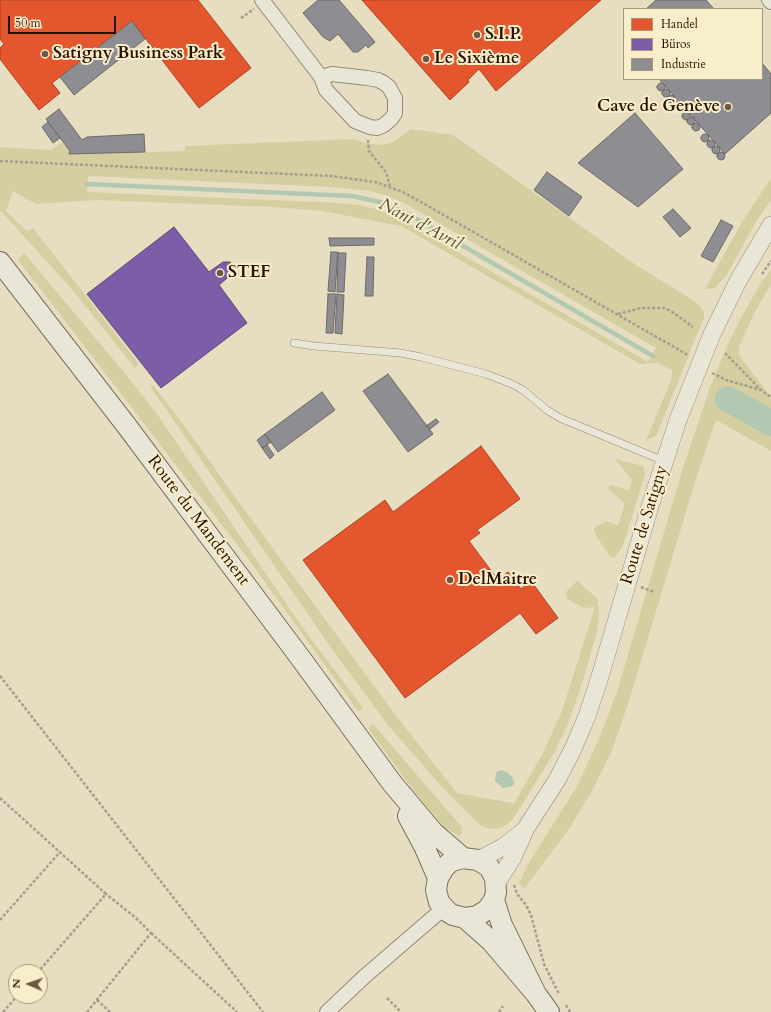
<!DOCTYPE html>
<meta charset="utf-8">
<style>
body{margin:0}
#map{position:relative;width:771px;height:1012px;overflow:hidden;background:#e7ddc0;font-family:Cardo,serif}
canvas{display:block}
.legend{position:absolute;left:623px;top:8px;width:140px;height:72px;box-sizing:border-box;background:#f9eecc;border:1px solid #a6967a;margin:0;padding:5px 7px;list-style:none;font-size:12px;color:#291100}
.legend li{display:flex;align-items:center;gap:8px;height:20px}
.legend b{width:20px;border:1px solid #a6967a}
.north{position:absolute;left:8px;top:964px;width:40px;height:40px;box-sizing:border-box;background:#f9eecc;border:1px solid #a6967a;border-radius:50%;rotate:272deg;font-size:11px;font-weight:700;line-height:16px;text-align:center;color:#291100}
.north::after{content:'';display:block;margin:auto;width:14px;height:18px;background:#6c5843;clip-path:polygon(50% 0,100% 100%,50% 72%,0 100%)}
.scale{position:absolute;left:8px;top:16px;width:108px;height:18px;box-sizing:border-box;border:2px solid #291100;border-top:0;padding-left:5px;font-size:12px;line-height:14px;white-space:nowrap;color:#291100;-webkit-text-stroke:3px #f9eecc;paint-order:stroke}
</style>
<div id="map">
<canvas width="771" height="1012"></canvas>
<ul class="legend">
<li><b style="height:11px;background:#e4572e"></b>Handel</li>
<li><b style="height:11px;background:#7b5ea7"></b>Büros</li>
<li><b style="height:11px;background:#8d8d92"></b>Industrie</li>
</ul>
<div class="north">N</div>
<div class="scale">50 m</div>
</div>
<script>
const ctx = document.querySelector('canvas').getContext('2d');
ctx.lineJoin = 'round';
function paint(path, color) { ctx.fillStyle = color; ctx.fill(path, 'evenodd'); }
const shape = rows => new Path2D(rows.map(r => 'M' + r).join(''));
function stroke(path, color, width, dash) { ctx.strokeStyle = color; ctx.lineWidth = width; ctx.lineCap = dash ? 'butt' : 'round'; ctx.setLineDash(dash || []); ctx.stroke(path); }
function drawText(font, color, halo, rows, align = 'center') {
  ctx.font = font + ' Cardo,serif'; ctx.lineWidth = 4; ctx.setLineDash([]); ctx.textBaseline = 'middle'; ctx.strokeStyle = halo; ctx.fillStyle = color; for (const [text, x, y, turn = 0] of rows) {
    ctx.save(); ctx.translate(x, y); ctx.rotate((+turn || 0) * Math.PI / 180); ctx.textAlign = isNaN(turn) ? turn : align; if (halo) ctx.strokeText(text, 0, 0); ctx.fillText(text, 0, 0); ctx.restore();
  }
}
const green = shape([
 [411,129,453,135,633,263,693,300,701,307,704,312,704,319,691,348,689,355,656,436,646,440,672,378,672,370,657,363,640,364,401,226,322,211,274,207,97,200,36,204,13,191,6,211,27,231,33,228,139,364,135,368,71,288,0,210,0,147,51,150,63,142,70,151,70,154,185,151,185,146,353,139,365,143,379,145,391,143,403,135],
 [88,176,333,187,370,191,387,196,404,203,656,348,648,362,402,220,380,210,359,205,339,203,87,192],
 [771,178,771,200,756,222,726,276,715,288,705,289,742,222],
 [24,253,124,372,157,414,305,631,363,708,358,711,249,560,18,260],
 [771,270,771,284,754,314,739,347,739,355,771,397,771,414,727,388,729,392,723,404,771,432,771,451,716,420,698,472,628,704,611,753,592,791,569,829,524,889,519,883,528,864,576,788,594,750,606,721,617,692,682,471,711,385,727,346,742,316,761,283],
 [153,385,189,432,230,490,394,713,457,793,512,803,514,804,543,753,562,711,595,607,584,608,578,605,567,599,565,593,577,581,597,598,599,612,597,632,581,687,567,726,554,753,515,816,509,823,501,828,492,829,481,826,443,788,387,724,332,649,150,386],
 [615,459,643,466,645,474,623,546,616,556,611,558,595,534,594,528,606,521,618,526,625,503,609,490,609,485,619,487,629,491,632,480],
 [373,724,462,827,461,837,444,827,414,791,368,728]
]);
const water = shape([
 [501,770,507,772,513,778,514,784,511,787,503,788,495,781,496,772]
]);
const shops = shape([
 [0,0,198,0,251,68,199,108,132,21,52,83,60,93,39,110,0,59,0,48,4,44,0,39,0,0],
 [362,0,601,0,496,91,479,69,468,80,469,82,450,100,362,0],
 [481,446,520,499,477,530,480,533,469,541,498,580,508,572,521,589,531,581,558,618,536,634,520,613,405,698,303,560,385,500,393,512,481,446]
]);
const offices = shape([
 [174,227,209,272,223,262,230,262,233,265,234,272,219,285,247,323,161,388,87,294,174,227]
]);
const industry = shape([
 [318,0,339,0,375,42,368,48,366,45,358,52,353,52,338,34,330,41,323,37,303,13,318,0],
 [656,0,706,0,714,9,646,9,656,0],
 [132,21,145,39,74,95,60,77,132,21],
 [762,63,771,74,771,113,725,154,659,79,762,79,762,63],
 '657 87a4 4 0 1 1 8 0a4 4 0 1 1-8 0Z',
 '662 93a4 4 0 1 1 8 0a4 4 0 1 1-8 0Z',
 '667 99a4 4 0 1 1 8 0a4 4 0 1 1-8 0Z',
 '672 105a4 4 0 1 1 8 0a4 4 0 1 1-8 0Z',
 [59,109,82,140,87,137,144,134,145,152,69,154,70,151,46,119,59,109],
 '682 116a4 4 0 1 1 8 0a4 4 0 1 1-8 0Z',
 [635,113,683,169,638,207,578,163,635,113],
 '687 121a4 4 0 1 1 8 0a4 4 0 1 1-8 0Z',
 [48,122,60,138,53,143,42,127,48,122],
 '692 127a4 4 0 1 1 8 0a4 4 0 1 1-8 0Z',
 '701 138a4 4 0 1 1 8 0a4 4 0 1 1-8 0Z',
 '707 144a4 4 0 1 1 8 0a4 4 0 1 1-8 0Z',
 '712 150a4 4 0 1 1 8 0a4 4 0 1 1-8 0Z',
 '717 156a4 4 0 1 1 8 0a4 4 0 1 1-8 0Z',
 [547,172,582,197,569,216,534,190,547,172],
 [673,209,691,228,680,237,663,217,673,209],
 [721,220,733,226,713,262,701,256,721,220],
 [329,238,374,238,374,245,330,246,329,238],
 [331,252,338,252,335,292,328,291,331,252],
 [338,253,346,253,344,292,337,292,338,253],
 [367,257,374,257,373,296,365,296,367,257],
 [328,294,336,294,333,333,326,333,328,294],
 [337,294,344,295,342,334,335,333,337,294],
 [388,374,433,434,408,452,363,391,388,374],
 [322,392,335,410,278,452,265,434,322,392],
 [436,419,439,422,429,430,426,426,436,419],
 [265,434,271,442,262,448,257,440,265,434],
 [267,445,274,455,270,459,262,448,267,445]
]);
const stream = shape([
 [87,184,352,196,384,203,408,214,653,356]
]);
const river = shape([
 [728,399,771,423]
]);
const path = shape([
 [241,18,254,9],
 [368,140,369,151,386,172,390,186],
 [0,161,331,176,375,182,403,192,435,210,688,355],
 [762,274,771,261],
 [618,314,641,308,664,308,671,311,693,327],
 [725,353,761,390,771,397],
 [712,373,726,380,761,390],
 [641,587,654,592],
 [0,676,263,1012],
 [0,798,106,894,38,972],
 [514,885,517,894,526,905,531,915,544,964,559,994],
 [0,920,60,852],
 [151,933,237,1012],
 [387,998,401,1012],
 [97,1000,110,1012],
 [566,1005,570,1012],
 [3,1012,17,996],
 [87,1012,151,933,136,918,106,894],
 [499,1012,503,1006]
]);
const service = shape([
 [294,343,314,346,401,353,421,357,486,374,512,384,523,390,547,410,560,418,664,461]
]);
const minor = shape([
 [262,0,321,77,326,90,355,121,370,127,377,128,384,125,391,119,395,113,395,98,389,87,384,83,378,80,367,78,332,74,321,77],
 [769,0,771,2],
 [327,1012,364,977,444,908]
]);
const tertiary = shape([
 [478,860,503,847,525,830],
 [496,884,512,859,526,828,557,780,573,749,587,716,599,680,651,503,678,420,712,334,738,281,771,225]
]);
const secondary = shape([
 [0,262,126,425,299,656,392,783,433,832,463,858],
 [408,816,424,846,438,878],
 [494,900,487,910,477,916,465,918,453,915,448,912,439,902,436,890,438,878,444,868,448,864,452,861,463,858,478,860,489,867,495,878,496,892,494,900,502,925,536,994],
 [465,918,491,941,536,994,549,1012]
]);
const markers = [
 [477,35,4,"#6c5843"],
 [45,54,4,"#6c5843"],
 [426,59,4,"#6c5843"],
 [728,107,4,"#6c5843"],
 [220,273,4,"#6c5843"],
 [450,580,4,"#6c5843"]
];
const poiNames = [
 ["S.I.P.",485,35],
 ["Satigny Business Park",53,54],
 ["Le Sixième",434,59],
 ["Cave de Genève",720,107,"right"],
 ["STEF",228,273],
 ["DelMaitre",458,580]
];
const streetNames = [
 ["Route du Mandement",198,521,53],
 ["Route de Satigny",645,525,-73]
];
const waterNames = [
 ["Nant d'Avril",420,225,28]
];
paint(green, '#d4cea0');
paint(water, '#b3c8b3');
paint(shops, '#e4572e');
stroke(shops, '#ac4220', 1);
paint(offices, '#7b5ea7');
stroke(offices, '#624775', 1);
paint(industry, '#8d8d92');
stroke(industry, '#6f6866', 1);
stroke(stream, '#b3c8b3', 4.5);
stroke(river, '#b3c8b3', 26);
stroke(service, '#928977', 8);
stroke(minor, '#928977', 16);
stroke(tertiary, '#928977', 18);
stroke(secondary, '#776e5e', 22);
stroke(path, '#a49d90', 2.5, [3, 2]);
stroke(service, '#eae6d7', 7);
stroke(minor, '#eae6d7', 14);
stroke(tertiary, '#eae6d7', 17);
stroke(secondary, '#eae6d7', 20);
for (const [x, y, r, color] of markers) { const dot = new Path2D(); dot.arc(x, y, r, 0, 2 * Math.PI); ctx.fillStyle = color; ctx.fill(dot); stroke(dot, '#f9eecc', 1.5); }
drawText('bold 17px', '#291100', '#f9eecc', poiNames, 'left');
drawText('17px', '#291100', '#f9eecc', streetNames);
drawText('italic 18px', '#524e3d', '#f9eecc', waterNames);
</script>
